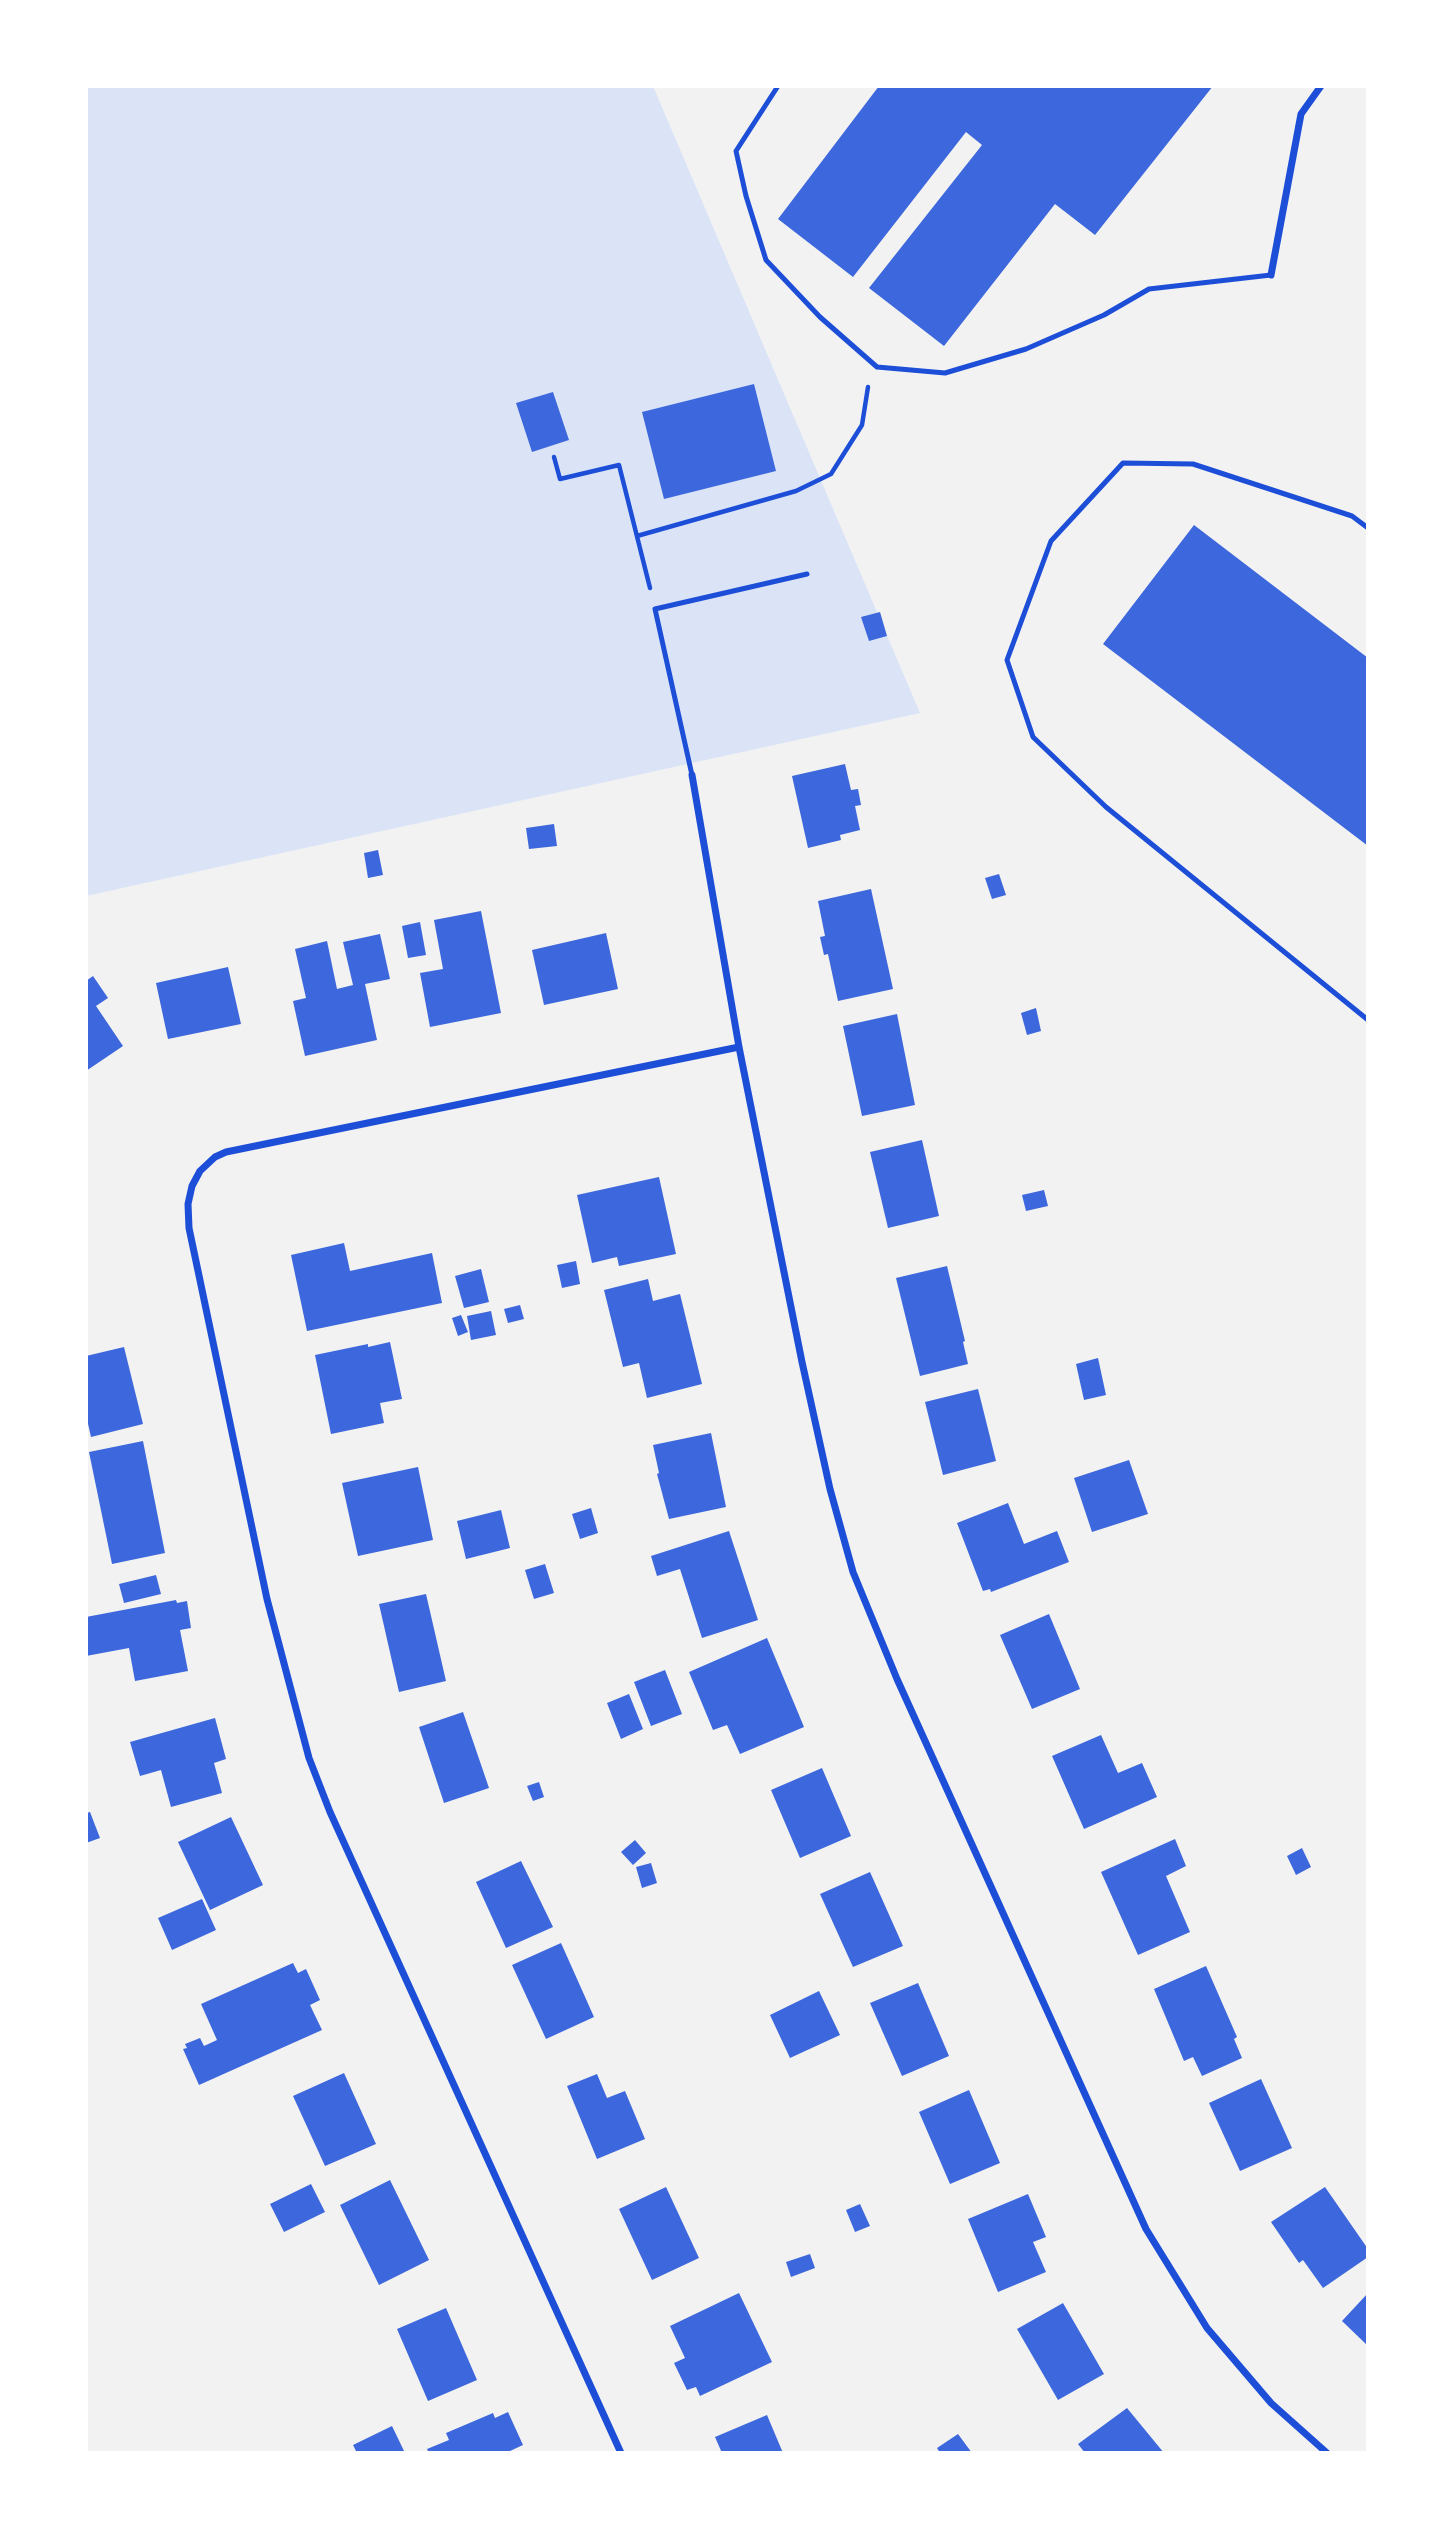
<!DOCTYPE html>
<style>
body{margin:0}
#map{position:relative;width:1454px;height:2539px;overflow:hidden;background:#f2f2f2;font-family:Cabin,sans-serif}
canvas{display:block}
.frame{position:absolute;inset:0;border:88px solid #fff;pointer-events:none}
</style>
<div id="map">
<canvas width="1454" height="2539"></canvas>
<div class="frame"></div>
</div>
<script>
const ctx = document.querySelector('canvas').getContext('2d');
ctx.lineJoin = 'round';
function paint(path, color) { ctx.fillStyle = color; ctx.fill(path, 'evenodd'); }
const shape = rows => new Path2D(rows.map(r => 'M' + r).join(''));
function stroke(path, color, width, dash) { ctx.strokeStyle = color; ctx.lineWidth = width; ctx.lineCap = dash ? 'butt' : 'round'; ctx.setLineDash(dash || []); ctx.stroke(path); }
const green = shape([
 [86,86,653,86,920,713,86,896]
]);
const building = shape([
 [879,86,1213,86,1095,235,1055,204,944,346,869,288,982,145,966,132,853,277,778,219],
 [754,384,776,471,664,499,642,412],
 [553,392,569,440,532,452,516,403],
 [1194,525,1368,658,1368,846,1103,644],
 [880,612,887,636,869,641,861,617],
 [845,764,851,790,858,789,861,805,855,806,860,830,840,835,841,840,808,848,792,776],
 [554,824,557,846,529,849,526,828],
 [378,850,383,875,368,878,364,853],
 [999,874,1006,895,992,899,985,878],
 [871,889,893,989,838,1001,828,954,824,955,820,937,825,936,818,901],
 [481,911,501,1013,430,1027,420,973,443,969,434,920],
 [420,922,426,955,408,958,402,926],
 [606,933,618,989,544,1005,532,950],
 [380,934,390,979,365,984,377,1040,305,1056,293,1001,306,998,295,949,327,941,337,989,353,985,343,942],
 [228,967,241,1024,168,1039,156,983],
 [93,976,108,998,96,1006,123,1046,86,1071,86,981],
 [1036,1008,1041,1031,1027,1035,1021,1013],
 [897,1014,915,1105,862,1116,843,1026],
 [922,1140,939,1216,888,1228,870,1152],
 [659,1177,676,1254,619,1266,617,1257,592,1263,577,1195],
 [1044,1190,1048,1206,1026,1211,1022,1195],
 [344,1243,350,1271,432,1253,442,1303,307,1331,291,1255],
 [576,1261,580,1284,562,1288,557,1265],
 [947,1266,965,1341,963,1342,968,1364,920,1376,896,1278],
 [481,1269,489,1302,464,1308,455,1276],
 [648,1279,653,1301,680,1294,702,1384,647,1398,639,1363,623,1367,604,1290],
 [520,1305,524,1319,508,1323,504,1309],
 [491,1311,496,1335,471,1340,467,1316],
 [461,1315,468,1332,458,1336,452,1318],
 [390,1342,402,1399,380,1403,384,1423,331,1434,315,1355,368,1344,368,1347],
 [124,1347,143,1424,91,1437,86,1415,86,1356],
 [1098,1358,1106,1395,1084,1400,1076,1364],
 [978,1389,996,1461,943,1475,925,1402],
 [711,1433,726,1507,669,1519,657,1474,659,1473,653,1445],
 [143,1441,165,1553,112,1564,89,1452],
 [1129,1460,1148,1514,1092,1532,1074,1478],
 [418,1467,433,1540,358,1556,342,1483],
 [1008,1503,1024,1544,1057,1531,1069,1562,991,1592,990,1589,983,1591,957,1523],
 [591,1508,598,1533,580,1539,572,1514],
 [501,1510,510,1548,466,1559,457,1521],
 [729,1531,758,1620,702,1638,680,1569,657,1576,651,1556],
 [545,1564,554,1593,534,1599,525,1570],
 [156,1575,161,1594,124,1603,119,1584],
 [426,1594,446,1681,399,1692,379,1604],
 [176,1600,177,1603,187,1601,191,1628,180,1630,188,1671,135,1681,129,1648,86,1656,86,1617],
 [1049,1614,1080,1689,1032,1709,1000,1635],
 [767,1638,804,1727,740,1754,727,1725,713,1730,689,1672],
 [665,1670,682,1714,651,1726,634,1682],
 [629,1694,643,1729,621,1739,607,1703],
 [463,1712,489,1788,444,1803,419,1727],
 [215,1718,226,1759,214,1763,222,1793,171,1807,161,1770,140,1776,130,1742],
 [1101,1735,1118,1773,1142,1763,1157,1797,1084,1829,1052,1756],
 [822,1768,851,1836,800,1858,771,1790],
 [539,1782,544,1797,533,1801,527,1786],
 [90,1812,100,1838,86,1843,86,1813],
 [231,1817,263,1885,210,1910,178,1842],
 [1175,1839,1186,1866,1166,1876,1190,1932,1138,1955,1101,1872],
 [635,1840,646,1853,633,1865,621,1852],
 [1302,1848,1311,1867,1296,1875,1287,1856],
 [521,1861,553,1927,506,1948,476,1882],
 [651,1863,657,1883,642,1888,636,1867],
 [870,1872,903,1946,853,1967,820,1894],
 [202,1899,216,1930,172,1950,158,1918],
 [561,1943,594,2017,546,2039,512,1965],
 [293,1963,298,1973,306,1969,320,2000,310,2005,322,2030,199,2085,183,2049,187,2048,185,2044,200,2038,204,2046,217,2040,201,2004],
 [1206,1966,1237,2037,1234,2039,1242,2058,1202,2076,1193,2057,1184,2061,1154,1989],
 [918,1983,949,2056,902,2076,870,2003],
 [819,1991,840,2035,790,2058,770,2015],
 [344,2073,376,2144,325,2166,293,2096],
 [597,2074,607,2098,625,2091,645,2139,597,2159,567,2086],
 [1261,2079,1292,2148,1240,2171,1209,2103],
 [969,2090,1000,2163,950,2184,919,2112],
 [390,2180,429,2260,379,2285,340,2205],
 [311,2184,325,2212,284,2232,270,2204],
 [666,2187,699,2258,652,2280,619,2209],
 [1325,2187,1368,2249,1368,2257,1323,2288,1303,2260,1299,2263,1271,2222],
 [1028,2194,1046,2237,1033,2242,1046,2272,998,2292,968,2219],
 [860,2204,870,2226,855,2232,846,2210],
 [810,2254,815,2268,791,2277,786,2262],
 [739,2293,772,2362,700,2396,696,2387,687,2390,674,2363,685,2358,670,2326],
 [1368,2293,1368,2346,1342,2321],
 [1063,2303,1104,2374,1058,2400,1017,2329],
 [446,2308,477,2380,428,2401,397,2329],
 [1127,2408,1164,2453,1085,2453,1078,2444],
 [508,2412,523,2445,510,2451,511,2453,429,2453,427,2449,449,2440,446,2433,493,2413,495,2418],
 [767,2415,783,2453,722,2453,715,2437],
 [392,2426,405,2453,357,2453,353,2445],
 [958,2434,972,2453,940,2453,937,2448]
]);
const path = shape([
 [554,457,560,479,619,465,650,588],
 [637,536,796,491,831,474,862,425,868,387]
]);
const service = shape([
 [778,86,736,151,746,196,766,260,820,317,877,367,945,373,1026,349,1104,315,1149,289,1271,275],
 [1368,528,1352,516,1193,464,1123,463,1051,541,1007,660,1033,737,1106,807,1368,1020],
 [692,775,655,609,807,574]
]);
const minor = shape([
 [1271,275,1301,114,1321,86],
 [692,775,739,1047,802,1362,830,1489,853,1572,897,1679,1146,2229,1207,2328,1271,2403,1327,2453],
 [621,2453,330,1812,309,1758,267,1599,189,1228,188,1204,192,1186,200,1171,215,1157,226,1152,739,1047]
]);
paint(green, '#dbe4f7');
paint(building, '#3d67dc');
stroke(path, '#1d4ed8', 4.5);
stroke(service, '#1d4ed8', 5);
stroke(minor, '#1d4ed8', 7);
</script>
